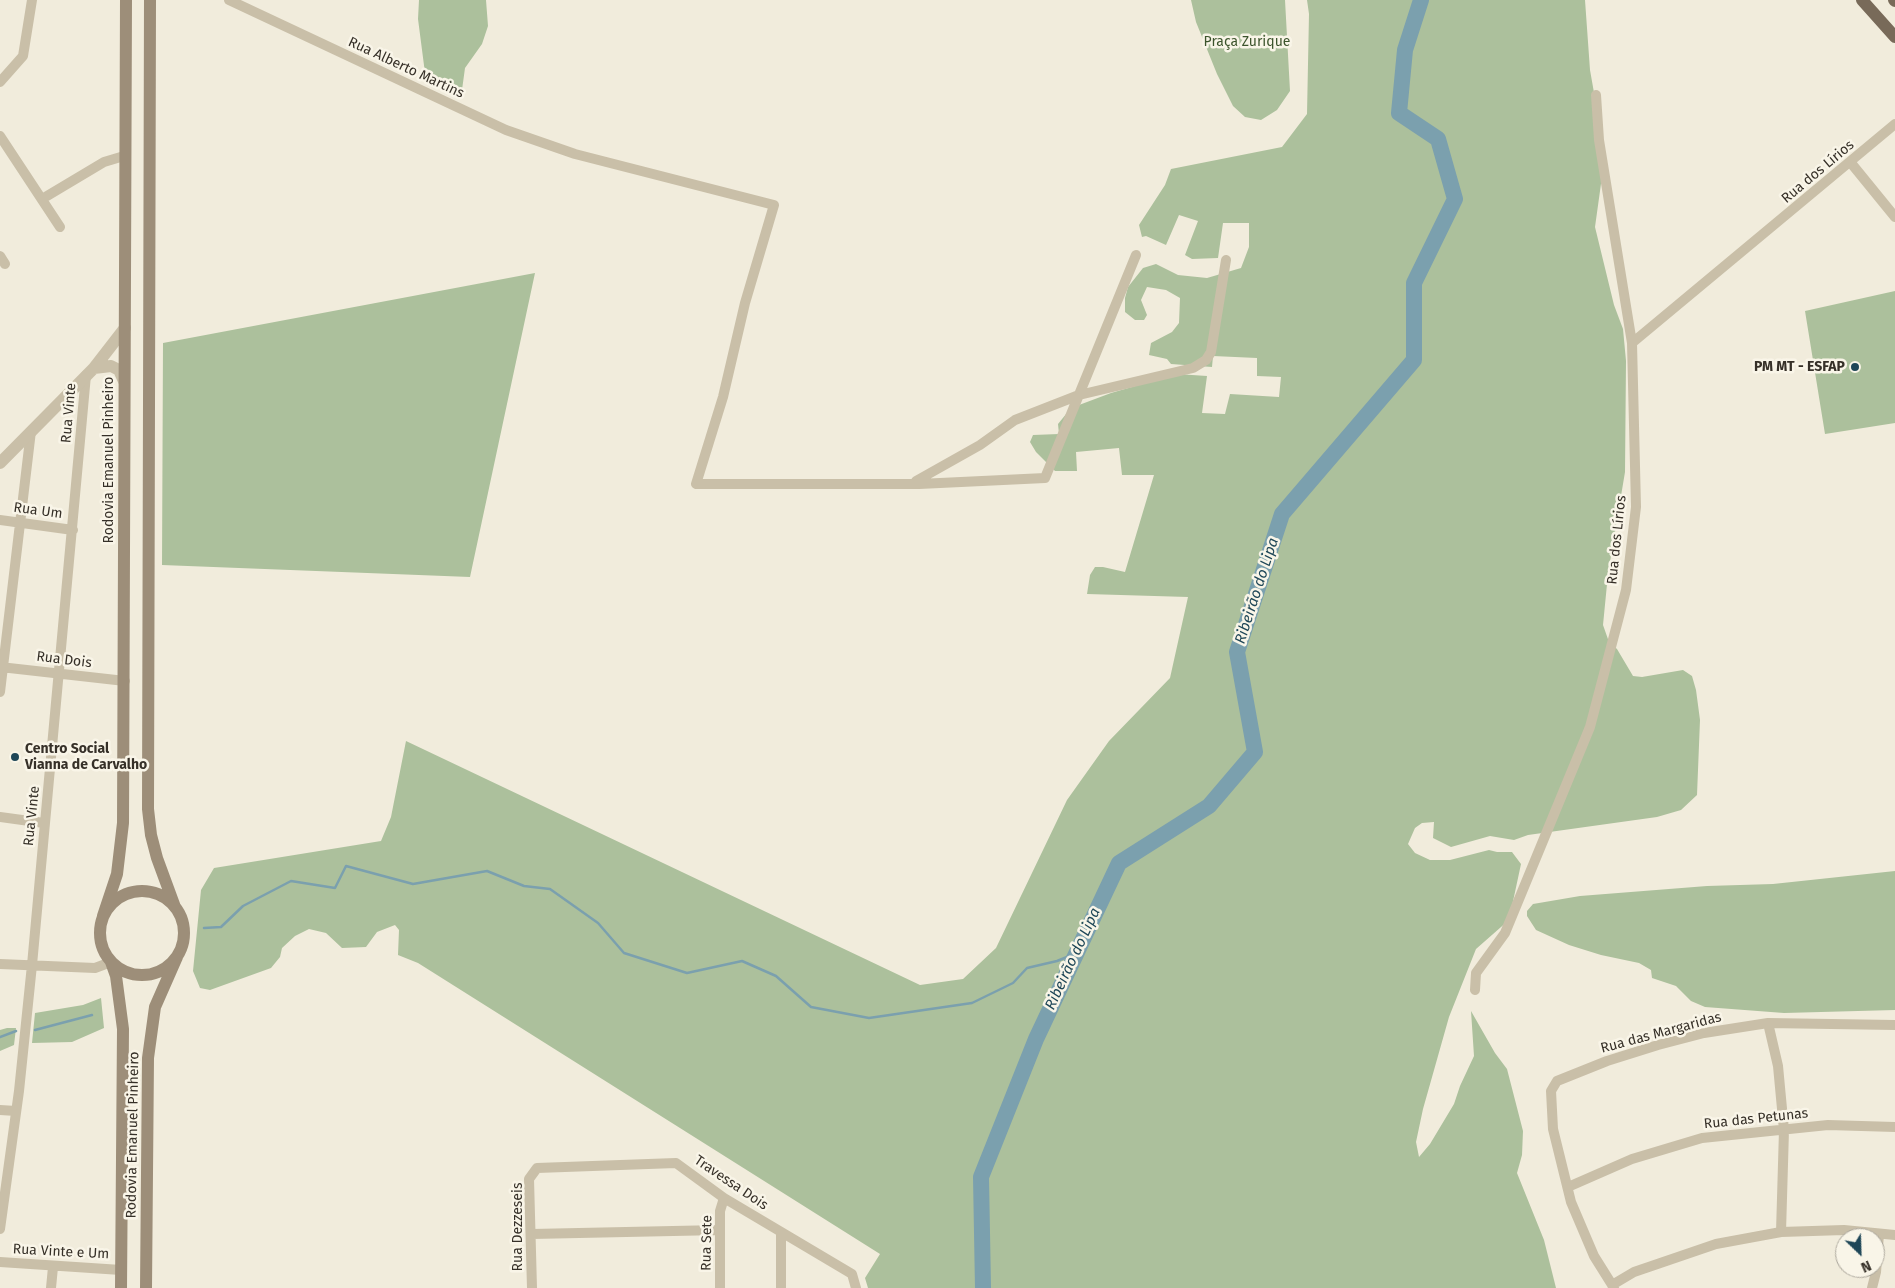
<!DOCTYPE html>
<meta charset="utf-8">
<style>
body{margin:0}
#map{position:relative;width:1895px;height:1288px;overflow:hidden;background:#f1ecdc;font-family:"Fira Sans",sans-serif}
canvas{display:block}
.north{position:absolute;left:1835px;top:1228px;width:50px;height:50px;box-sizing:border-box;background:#f9f5e8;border:1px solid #aba69b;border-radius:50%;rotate:156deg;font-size:14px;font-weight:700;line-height:20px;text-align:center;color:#363028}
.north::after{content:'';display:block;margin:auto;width:18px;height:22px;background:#1e4657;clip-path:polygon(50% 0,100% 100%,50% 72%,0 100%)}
</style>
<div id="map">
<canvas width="1895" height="1288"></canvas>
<div class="north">N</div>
</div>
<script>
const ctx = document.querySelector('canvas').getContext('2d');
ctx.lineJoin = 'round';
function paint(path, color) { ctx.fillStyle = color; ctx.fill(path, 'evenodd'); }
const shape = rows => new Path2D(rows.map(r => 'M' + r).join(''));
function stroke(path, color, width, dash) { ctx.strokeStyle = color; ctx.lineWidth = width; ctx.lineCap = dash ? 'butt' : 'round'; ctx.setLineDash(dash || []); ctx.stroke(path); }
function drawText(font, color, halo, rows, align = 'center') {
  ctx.font = font + ' "Fira Sans",sans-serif'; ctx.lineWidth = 5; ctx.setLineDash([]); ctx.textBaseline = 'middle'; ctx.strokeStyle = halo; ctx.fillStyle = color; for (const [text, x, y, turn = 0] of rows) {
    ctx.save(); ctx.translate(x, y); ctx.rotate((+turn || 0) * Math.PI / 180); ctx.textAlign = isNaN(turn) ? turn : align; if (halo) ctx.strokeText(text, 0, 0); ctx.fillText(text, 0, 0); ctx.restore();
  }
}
const green = shape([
 [419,0,486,0,488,26,482,44,465,68,462,90,425,73,418,19],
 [1191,0,1285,0,1290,91,1277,110,1261,120,1245,117,1233,106,1217,74,1196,22],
 [1307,0,1585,0,1590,70,1605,155,1595,227,1614,305,1623,329,1626,361,1625,472,1608,574,1603,625,1609,642,1617,649,1633,676,1642,677,1683,670,1692,676,1696,690,1700,720,1697,795,1681,810,1657,817,1528,835,1514,840,1490,836,1451,847,1433,838,1434,822,1422,823,1415,828,1408,844,1415,853,1430,860,1450,860,1489,850,1497,852,1512,852,1521,864,1509,920,1476,949,1449,1017,1423,1109,1416,1142,1419,1157,1430,1144,1454,1104,1460,1086,1474,1056,1471,1011,1495,1053,1507,1069,1523,1131,1522,1155,1517,1173,1544,1240,1556,1288,868,1288,865,1278,880,1254,418,963,398,955,399,930,395,925,377,932,366,947,342,948,326,933,309,929,295,936,282,948,280,957,271,968,210,990,200,988,193,971,201,890,214,868,381,841,391,817,406,741,920,985,963,979,996,948,1067,800,1109,741,1170,678,1188,597,1087,594,1090,575,1095,567,1103,567,1125,572,1154,475,1122,475,1119,448,1076,452,1077,471,1055,471,1036,452,1030,442,1033,435,1059,434,1058,424,1071,408,1111,393,1177,374,1207,376,1202,413,1225,414,1230,394,1279,397,1281,377,1257,376,1257,358,1213,356,1212,367,1171,364,1167,359,1149,355,1151,343,1172,332,1179,323,1180,298,1166,290,1147,287,1141,300,1147,315,1144,320,1135,320,1125,312,1125,298,1128,287,1143,268,1156,264,1178,275,1207,278,1241,268,1249,247,1249,223,1223,223,1218,258,1192,259,1185,255,1198,221,1179,215,1166,245,1146,236,1142,237,1139,225,1165,185,1171,169,1282,147,1307,114,1309,14],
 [535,273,470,577,162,565,163,343],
 [1895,291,1895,423,1825,434,1805,311],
 [1895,871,1895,1010,1784,1013,1705,1007,1691,1001,1676,986,1652,978,1651,970,1639,963,1601,955,1569,945,1536,930,1527,916,1527,911,1533,904,1580,896,1707,886,1773,884],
 [101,998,104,1028,72,1042,32,1043,35,1013,83,1005],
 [7,1028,16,1028,14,1045,0,1051,0,1030]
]);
const stream = shape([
 [204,928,221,927,243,906,291,881,335,888,346,866,413,884,487,871,524,886,550,889,598,923,624,953,687,973,742,961,776,976,811,1007,869,1018,972,1003,1013,983,1027,968,1057,961,1077,953],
 [35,1030,92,1015],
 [0,1037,16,1031]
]);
const river = shape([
 [983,1288,981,1177,1036,1039,1119,863,1209,806,1255,752,1237,652,1282,514,1414,360,1414,283,1455,199,1438,139,1399,113,1405,50,1421,0]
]);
const minor = shape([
 [229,0,506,130,575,154,774,205,745,303,723,397,696,484,919,484,1045,478,1136,255],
 [0,82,23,56,32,0],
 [0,136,60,227],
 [1851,163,1895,217],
 [42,199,104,162,124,156],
 [0,256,5,264],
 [1632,343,1895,124],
 [916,481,980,445,1015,420,1079,395,1193,368,1206,360,1211,352,1226,260],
 [0,520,73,530],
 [0,667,125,681],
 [0,692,31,431],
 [0,817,44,823],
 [0,964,95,968,111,962],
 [1475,990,1476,973,1505,933,1590,727,1626,590,1636,507,1632,343,1599,140,1596,95],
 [1768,1023,1778,1066,1784,1130,1781,1232],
 [0,1110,16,1111],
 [1568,1187,1632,1159,1702,1138,1828,1125,1895,1127],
 [0,1229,19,1091,32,965,86,375],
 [781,1232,781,1288],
 [532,1234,720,1230],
 [0,1262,121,1270],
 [1612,1285,1634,1272,1716,1244,1781,1232,1844,1230,1895,1235],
 [51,1288,53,1267],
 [532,1288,529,1179,537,1168,676,1163,724,1198,852,1274,856,1288],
 [720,1288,720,1211,724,1198],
 [1614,1288,1594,1256,1571,1202,1553,1129,1551,1091,1557,1081,1607,1061,1658,1045,1704,1033,1768,1023,1895,1025],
 [1872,1288,1876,1272,1879,1234]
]);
const tertiary = shape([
 [94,368,111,366,119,370,124,381],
 [0,463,94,368,125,328]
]);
const secondary = shape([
 [150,0,148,809,151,835,157,858,175,907],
 '100 933a42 42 0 1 1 84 0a42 42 0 1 1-84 0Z',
 [103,916,117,874,123,823,126,0],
 [111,962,116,976,123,1029,121,1288],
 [146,1288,148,1058,155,1007,177,957]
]);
const primary = shape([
 [1862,0,1895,37],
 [1894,0,1895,1]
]);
const markers = [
 [1855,367,5,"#1e4657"],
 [15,757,5,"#1e4657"]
];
const parkNames = [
 ["Praça Zurique",1247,42]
];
const streetNames = [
 ["Rua Alberto Martins",406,68,25],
 ["Rua dos Lírios",1818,172,-40],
 ["Rua Vinte",69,413,-85],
 ["Rodovia Emanuel Pinheiro",109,460,-90],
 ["Rua Um",38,511,8],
 ["Rua dos Lírios",1617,540,-84],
 ["Rua Dois",64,660,7],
 ["Rua Vinte",32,816,-84],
 ["Rua das Margaridas",1661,1033,-15],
 ["Rua das Petunas",1756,1119,-6],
 ["Rodovia Emanuel Pinheiro",133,1135,-89],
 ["Travessa Dois",731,1183,34],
 ["Rua Dezzeseis",518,1227,-90],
 ["Rua Sete",707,1243,-89],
 ["Rua Vinte e Um",61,1252,3]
];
const poiNames = [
 ["PM MT - ESFAP",1845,367],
 ["Centro Social",25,749,"left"],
 ["Vianna de Carvalho",25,765,"left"]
];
const waterNames = [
 ["Ribeirão do Lipa",1257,591,-72],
 ["Ribeirão do Lipa",1073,959,-65]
];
paint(green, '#acc09c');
stroke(stream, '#7ba0ae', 2.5);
stroke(river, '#7ba0ae', 16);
stroke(minor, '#c9bfa8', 10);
stroke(tertiary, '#c9bfa8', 12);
stroke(secondary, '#9d8e79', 12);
stroke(primary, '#786a59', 12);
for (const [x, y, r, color] of markers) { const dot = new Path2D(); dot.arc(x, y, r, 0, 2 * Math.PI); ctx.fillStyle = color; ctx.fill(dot); stroke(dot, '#f9f5e8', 2); }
drawText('14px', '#3c542c', '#f9f5e8', parkNames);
drawText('14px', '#363028', '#f9f5e8', streetNames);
drawText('bold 14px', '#363028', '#f9f5e8', poiNames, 'right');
drawText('italic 15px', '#1e4657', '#f9f5e8', waterNames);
</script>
